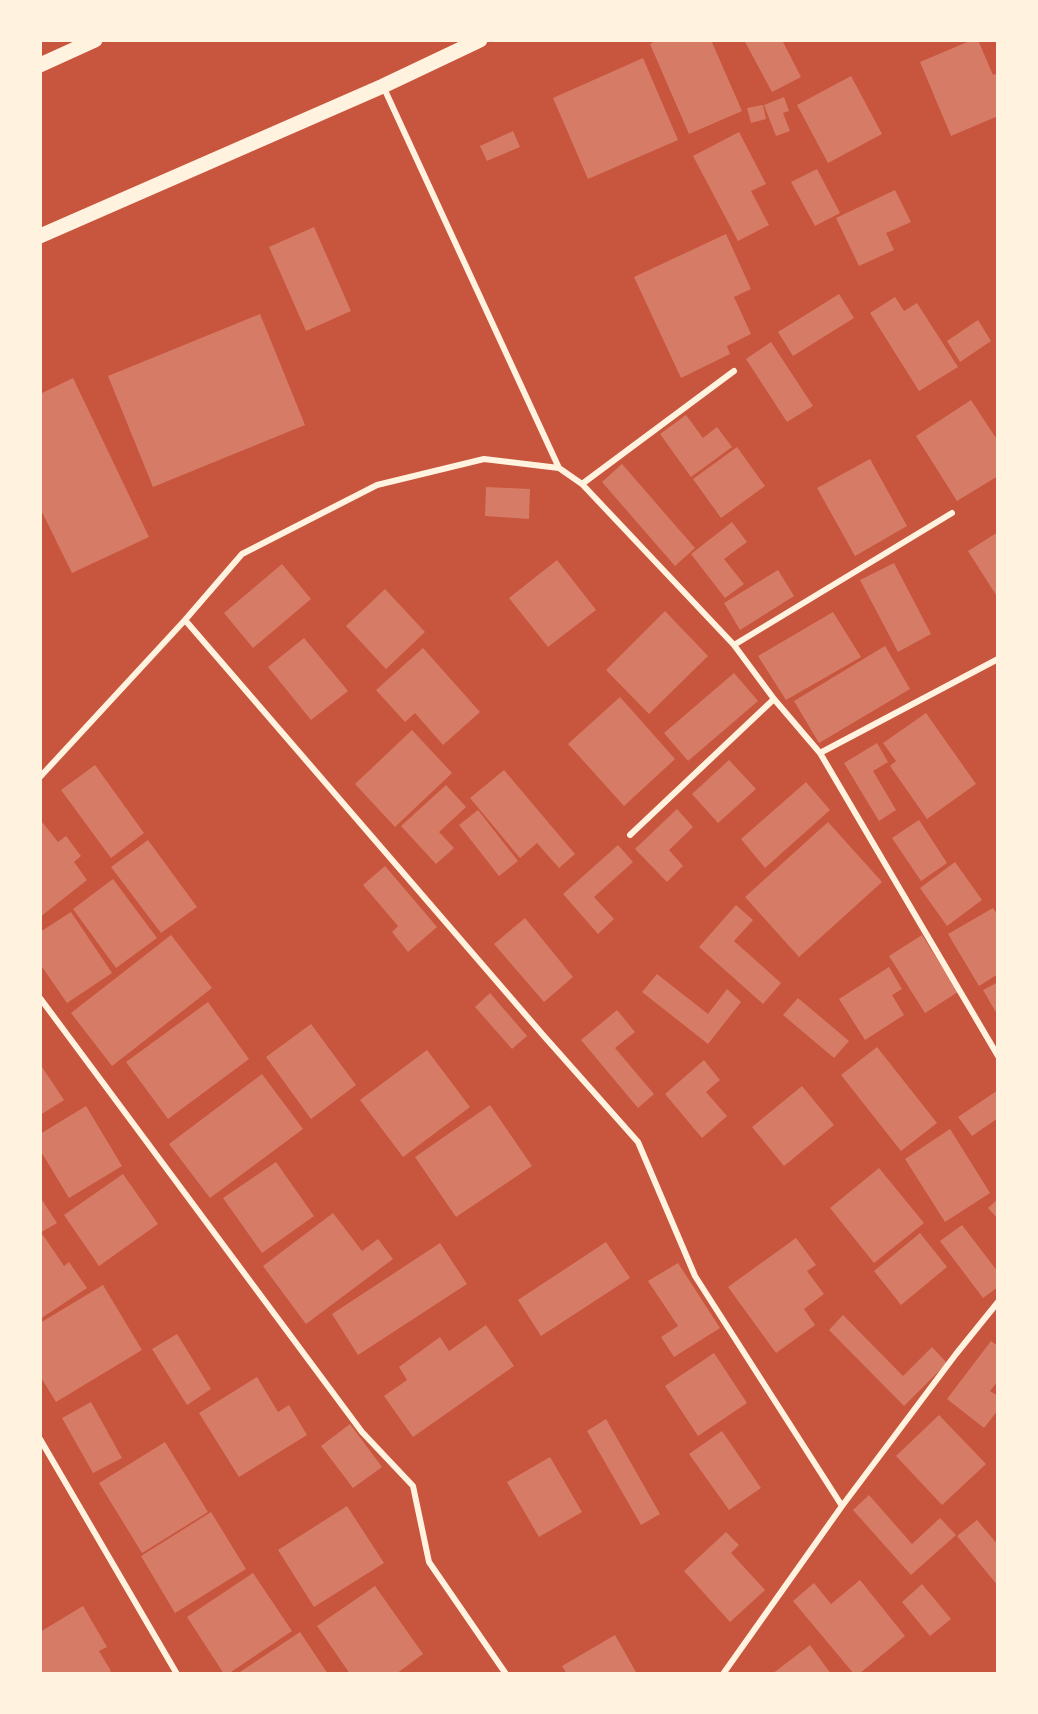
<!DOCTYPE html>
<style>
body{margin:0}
#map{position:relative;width:1038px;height:1714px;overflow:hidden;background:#c8553d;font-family:Quicksand,sans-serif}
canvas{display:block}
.frame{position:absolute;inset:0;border:42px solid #fff3e0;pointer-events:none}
</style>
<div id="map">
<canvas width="1038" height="1714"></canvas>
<div class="frame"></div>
</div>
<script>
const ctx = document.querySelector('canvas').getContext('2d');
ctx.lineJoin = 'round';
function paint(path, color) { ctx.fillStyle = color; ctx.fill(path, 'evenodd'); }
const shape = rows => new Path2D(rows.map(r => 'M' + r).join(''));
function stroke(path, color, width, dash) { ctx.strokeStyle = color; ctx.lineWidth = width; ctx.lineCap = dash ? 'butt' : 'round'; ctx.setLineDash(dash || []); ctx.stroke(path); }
const building = shape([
 [657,40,711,40,742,111,689,134,650,44],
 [744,40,782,40,801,77,772,92],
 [972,40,978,40,993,75,998,73,998,116,951,136,920,62],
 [643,58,678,140,588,179,553,98],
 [851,76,882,134,828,163,797,105],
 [784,97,789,111,783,113,790,131,776,136,764,105],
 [763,105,766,119,751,123,747,108],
 [513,131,520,147,487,161,480,146],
 [739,132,766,184,751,191,769,225,738,241,693,156],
 [817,169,840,213,815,226,791,182],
 [895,190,911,222,886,233,894,250,859,266,836,218],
 [314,227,351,311,306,331,269,247],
 [726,234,751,289,734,297,751,334,727,346,730,354,681,378,634,277],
 [839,294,854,318,793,356,778,332],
 [895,297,904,311,917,303,958,367,919,391,870,313],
 [260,314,305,425,153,487,108,376],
 [978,320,991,341,960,362,947,341],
 [771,342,813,406,787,422,746,359],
 [73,378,149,537,72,573,40,508,40,394],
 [971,400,998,441,998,476,957,501,916,436],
 [686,415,703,438,717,427,732,447,691,477,660,434],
 [737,447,765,486,721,518,693,479],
 [870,459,907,526,855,556,817,488],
 [622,464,695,548,675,566,602,482],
 [486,487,530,489,529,519,485,516],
 [732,522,747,542,724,559,744,584,725,598,691,554],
 [998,532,998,598,968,551],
 [557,560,596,610,548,647,509,598],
 [894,563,931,634,898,652,860,580],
 [282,564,311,599,253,648,224,613],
 [778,570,794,596,740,630,724,603],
 [385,589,425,632,386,669,346,626],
 [665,611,708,656,649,714,606,670],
 [833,612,861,657,786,700,758,656],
 [304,638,348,691,311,720,268,667],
 [885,646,910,689,819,743,794,701],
 [423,648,480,712,443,745,415,713,405,722,376,690],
 [734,673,758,701,688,761,664,733],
 [620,697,675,759,624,806,568,744],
 [926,713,976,784,927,819,890,766,896,761,883,743],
 [412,730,452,773,395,827,355,784],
 [877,743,888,762,873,771,896,810,879,821,844,763],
 [729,760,756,789,718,823,692,794],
 [95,765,144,833,111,858,61,790],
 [504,770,575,854,559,868,537,843,520,858,470,798],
 [806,782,830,810,765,868,741,839],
 [446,785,466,807,439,832,454,848,436,864,401,826],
 [677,809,693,827,669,850,683,866,667,882,635,849],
 [478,810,518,861,499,876,459,825],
 [919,820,947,863,921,881,892,838],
 [828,822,882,882,799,957,745,897],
 [43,823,58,842,66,836,81,856,74,862,87,880,40,917,40,825],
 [148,840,197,907,161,933,111,867],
 [618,845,633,862,594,897,614,919,598,934,563,894],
 [955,862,982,900,947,926,920,888],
 [385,866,437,927,408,952,392,932,398,926,363,885],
 [113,879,157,938,116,968,73,909],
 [736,905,753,920,734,941,781,983,763,1004,699,947],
 [993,908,998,916,998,974,979,986,948,934],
 [71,912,112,973,67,1003,40,964,40,932],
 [525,918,573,977,544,1002,494,944],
 [171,935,212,988,112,1066,71,1013],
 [922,935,958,992,925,1013,889,956],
 [889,967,902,989,892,995,904,1015,865,1040,839,999],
 [657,974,708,1014,727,989,741,1002,708,1044,642,992],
 [998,982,998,1016,983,990],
 [490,993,527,1036,512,1049,475,1007],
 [798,998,849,1041,834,1058,783,1015],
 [208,1002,249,1059,168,1119,126,1062],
 [617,1010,635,1032,615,1048,654,1094,638,1108,581,1040],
 [311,1024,356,1085,311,1119,266,1057],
 [877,1047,937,1123,901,1151,841,1075],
 [427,1050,470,1107,403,1157,360,1100],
 [704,1060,720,1080,706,1092,727,1116,702,1138,665,1094],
 [40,1064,64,1100,40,1115],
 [262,1074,303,1129,210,1198,169,1144],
 [802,1086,834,1125,784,1166,752,1127],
 [998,1090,998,1118,972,1136,958,1117],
 [490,1105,532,1166,456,1217,415,1157],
 [86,1106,122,1166,69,1198,40,1150,40,1134],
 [950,1129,990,1193,945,1222,905,1159],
 [276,1162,314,1216,262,1253,223,1198],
 [879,1168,924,1223,874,1263,830,1208],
 [123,1174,158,1224,99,1266,64,1215],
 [40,1197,57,1223,40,1233],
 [998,1199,998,1219,988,1208],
 [333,1213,362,1251,378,1239,393,1259,306,1324,263,1266],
 [962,1225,998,1272,998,1287,983,1298,940,1241],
 [920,1233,947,1267,901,1305,874,1271],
 [43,1235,64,1266,69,1262,87,1288,40,1319,40,1237],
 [796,1238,816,1265,807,1271,824,1294,804,1309,815,1325,776,1353,728,1287],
 [606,1242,630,1278,541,1336,518,1300],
 [440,1243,467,1284,358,1355,332,1314],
 [678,1263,720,1328,674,1357,661,1337,678,1326,648,1281],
 [103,1285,142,1350,56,1402,40,1376,40,1323],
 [843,1315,903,1376,932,1347,947,1363,904,1406,829,1330],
 [486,1325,514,1366,413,1437,384,1396,407,1380,399,1367,440,1337,449,1351],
 [177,1334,211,1389,187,1405,152,1349],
 [991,1341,998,1346,998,1381,990,1391,998,1396,998,1410,984,1428,947,1399],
 [714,1353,747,1403,698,1436,665,1386],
 [257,1377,278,1412,289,1405,307,1435,239,1477,199,1413],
 [91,1402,122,1458,93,1473,62,1418],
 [939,1415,986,1464,942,1505,896,1456],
 [606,1419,660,1514,641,1525,587,1431],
 [350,1424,382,1467,353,1488,321,1446],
 [722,1431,761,1488,729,1510,689,1454],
 [165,1442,208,1512,142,1553,99,1483],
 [550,1457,582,1512,539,1537,507,1482],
 [869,1495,912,1544,940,1518,956,1535,911,1575,853,1510],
 [347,1506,384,1563,314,1607,278,1550],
 [211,1512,246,1569,175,1613,141,1556],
 [977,1520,998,1545,998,1586,957,1536],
 [726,1532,739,1545,731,1553,765,1590,730,1622,684,1571],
 [253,1573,292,1631,228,1674,224,1674,187,1617],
 [860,1580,905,1636,859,1674,854,1674,793,1601,814,1583,831,1604],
 [922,1584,951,1619,930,1636,902,1602],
 [375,1586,423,1654,396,1674,350,1674,317,1626],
 [83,1606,107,1647,99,1651,111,1671,107,1674,40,1674,40,1632],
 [300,1632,328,1674,237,1674],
 [615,1635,637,1674,567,1674,562,1666],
 [810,1645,831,1674,772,1674]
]);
const minor = shape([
 [383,86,559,468,582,484,734,645,774,699,820,753,998,1056],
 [582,484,734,371],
 [185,620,543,1035,638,1142,695,1276,842,1506],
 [734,645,952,513],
 [820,753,998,659],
 [40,777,185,620,242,554,377,485,484,459,559,468],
 [630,835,774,699],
 [40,998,362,1432,413,1486,429,1562,506,1674],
 [40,1439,177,1674],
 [723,1674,842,1506,956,1354,998,1302]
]);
const primary = shape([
 [40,65,95,40],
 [40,236,383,86,480,40]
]);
paint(building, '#d67c66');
stroke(minor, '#fff3e0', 6);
stroke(primary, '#fff3e0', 15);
</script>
